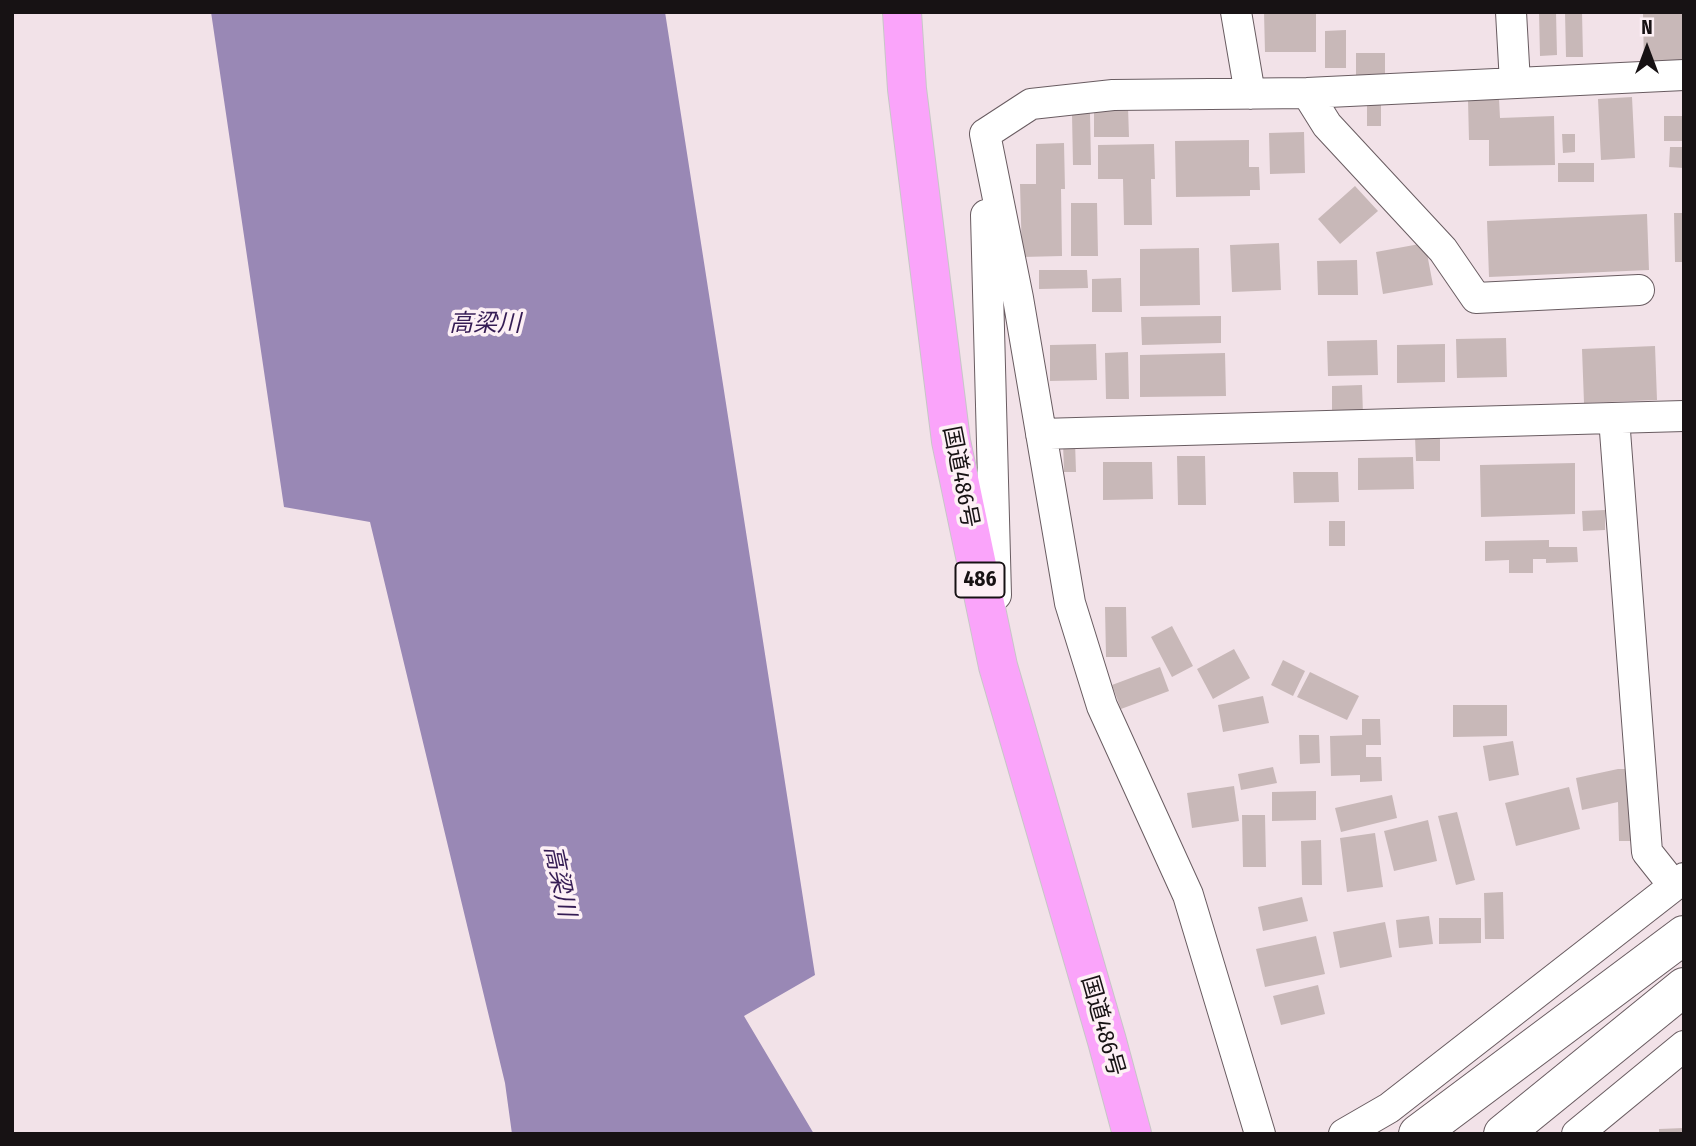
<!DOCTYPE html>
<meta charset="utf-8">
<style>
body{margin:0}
#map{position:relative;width:1696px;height:1146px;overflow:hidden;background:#f2e2e8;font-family:"Fira Sans Condensed",sans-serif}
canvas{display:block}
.frame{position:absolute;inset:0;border:14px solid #171214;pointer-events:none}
.north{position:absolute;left:1612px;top:14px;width:70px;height:70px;-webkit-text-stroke:5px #fdf0f5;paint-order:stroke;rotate:0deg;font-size:19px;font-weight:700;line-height:28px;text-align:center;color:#171214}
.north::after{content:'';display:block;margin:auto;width:24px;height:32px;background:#171214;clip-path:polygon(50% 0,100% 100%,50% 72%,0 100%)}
</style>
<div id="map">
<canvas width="1696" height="1146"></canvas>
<div class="frame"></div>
<div class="north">N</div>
</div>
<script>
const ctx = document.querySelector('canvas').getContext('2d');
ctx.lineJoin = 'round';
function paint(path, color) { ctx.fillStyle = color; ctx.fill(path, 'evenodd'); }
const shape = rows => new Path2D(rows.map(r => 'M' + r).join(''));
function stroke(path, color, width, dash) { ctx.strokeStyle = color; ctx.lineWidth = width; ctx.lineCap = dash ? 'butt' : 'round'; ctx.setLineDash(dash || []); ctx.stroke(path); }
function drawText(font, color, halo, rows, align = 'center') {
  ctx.font = font + ' "Fira Sans Condensed","Noto Sans JP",sans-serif'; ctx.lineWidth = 7; ctx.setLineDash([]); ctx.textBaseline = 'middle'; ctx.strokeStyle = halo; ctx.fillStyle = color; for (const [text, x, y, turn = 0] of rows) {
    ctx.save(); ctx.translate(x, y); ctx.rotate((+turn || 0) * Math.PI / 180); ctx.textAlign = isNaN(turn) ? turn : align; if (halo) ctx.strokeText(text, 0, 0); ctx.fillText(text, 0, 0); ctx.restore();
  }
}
const water = shape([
 [211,12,665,12,815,975,744,1016,814,1134,512,1134,505,1083,370,522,284,507]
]);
const building = shape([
 [1264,12,1316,12,1316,52,1265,52],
 [1539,12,1556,12,1557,55,1540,56],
 [1565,12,1582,12,1583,57,1566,57],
 [1643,12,1684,12,1684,66,1644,67],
 [1346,30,1346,68,1325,68,1325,31],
 [1356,53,1385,53,1385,80,1356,80],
 [1632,97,1635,158,1601,160,1598,99],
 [1499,99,1500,118,1554,116,1555,165,1489,166,1489,140,1469,140,1468,100],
 [1367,102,1381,102,1381,126,1367,126],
 [1128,107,1129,137,1094,137,1094,108],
 [1090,113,1091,165,1073,165,1072,114],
 [1664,116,1684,116,1683,141,1664,141],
 [1304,132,1305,173,1270,174,1269,133],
 [1562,134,1575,134,1575,152,1563,153],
 [1249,140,1249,167,1259,167,1260,190,1250,190,1250,196,1176,197,1175,141],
 [1064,143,1065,189,1061,189,1062,256,1022,257,1020,184,1036,184,1036,144],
 [1154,144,1155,179,1151,179,1152,225,1124,225,1123,179,1098,179,1098,145],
 [1670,147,1684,147,1684,168,1669,167],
 [1558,163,1594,163,1594,182,1558,182],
 [1355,186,1378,211,1340,244,1318,219],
 [1071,203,1097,203,1098,256,1071,256],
 [1674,213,1684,213,1684,262,1675,262],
 [1647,214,1649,270,1489,277,1487,221],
 [1279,243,1281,290,1232,292,1230,245],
 [1425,243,1433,285,1383,294,1376,252],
 [1199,248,1200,305,1140,306,1140,249],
 [1357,260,1358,295,1318,295,1317,261],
 [1039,270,1087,270,1088,288,1039,289],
 [1121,278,1122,312,1092,312,1092,279],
 [1221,316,1221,343,1142,345,1141,317],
 [1506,338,1507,377,1457,378,1456,339],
 [1377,340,1378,375,1328,376,1327,341],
 [1096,344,1097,380,1050,381,1050,345],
 [1445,344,1445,382,1397,383,1397,345],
 [1655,346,1657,400,1584,403,1582,349],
 [1128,352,1129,399,1106,399,1105,353],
 [1225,353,1226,396,1140,397,1140,355],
 [1362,385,1363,414,1332,415,1332,386],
 [1440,436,1440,461,1416,461,1415,437],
 [1063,442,1075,442,1076,472,1064,472],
 [1177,456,1205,456,1206,505,1178,505],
 [1413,457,1414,489,1358,490,1358,458],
 [1103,462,1152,462,1153,499,1103,500],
 [1575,463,1575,514,1481,517,1480,465],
 [1293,472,1338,472,1339,502,1294,503],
 [1605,510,1605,530,1583,531,1582,511],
 [1329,521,1345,521,1345,546,1329,546],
 [1549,540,1549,547,1577,547,1578,562,1546,563,1546,559,1533,559,1533,573,1509,573,1509,560,1485,561,1485,541],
 [1105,607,1126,607,1127,657,1106,657],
 [1172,626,1193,666,1172,677,1151,637],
 [1234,649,1250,678,1213,699,1197,669],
 [1283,660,1305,671,1293,696,1271,685],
 [1160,667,1169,691,1121,709,1112,685],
 [1310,672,1359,696,1347,720,1297,697],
 [1263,696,1269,723,1223,732,1218,705],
 [1453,705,1507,705,1507,736,1453,737],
 [1362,719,1380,719,1381,745,1366,745,1366,757,1381,757,1382,781,1360,782,1360,775,1331,776,1330,736,1362,735],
 [1299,735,1319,735,1320,763,1300,764],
 [1513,741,1519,775,1489,781,1483,746],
 [1273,767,1277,783,1241,790,1238,774],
 [1618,769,1640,769,1640,841,1619,841,1618,802,1582,810,1576,778],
 [1234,786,1239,821,1192,828,1187,793],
 [1569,787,1580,829,1516,846,1505,803],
 [1316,791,1316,820,1272,821,1272,792],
 [1392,795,1397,818,1341,832,1335,808],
 [1457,812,1475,880,1456,885,1438,816],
 [1242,815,1265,815,1266,867,1243,867],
 [1428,820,1437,861,1394,871,1384,831],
 [1375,833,1383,887,1347,892,1340,838],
 [1321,840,1322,885,1302,885,1301,841],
 [1503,892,1504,939,1485,939,1484,893],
 [1302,897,1308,921,1263,931,1258,907],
 [1429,916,1433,944,1399,948,1396,920],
 [1439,918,1481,918,1481,943,1439,944],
 [1385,922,1392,957,1340,968,1333,932],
 [1316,936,1325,974,1265,987,1256,949],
 [1318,985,1325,1014,1281,1025,1273,996],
 [1684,1128,1684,1134,1659,1134,1659,1129]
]);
const street = shape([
 [1236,12,1250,94],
 [1511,12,1515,83],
 [1307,93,1327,125,1443,250,1476,298,1639,290],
 [985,134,1018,298,1070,603,1102,706,1188,895,1260,1134],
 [985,134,1031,104,1113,95,1307,93,1684,75],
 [986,215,996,595],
 [1614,418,1647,852,1674,886],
 [1041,434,1684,416],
 [1344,1134,1389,1108,1684,878],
 [1577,1134,1684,1046]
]);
const secondary = shape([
 [1418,1134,1684,935],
 [1503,1134,1684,987]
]);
const highway = shape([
 [902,12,907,89,951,441,998,666,1107,1041,1132,1134]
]);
const shields = [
 [980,580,49]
];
const shieldNames = [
 ["486",980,580]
];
const streetNames = [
 ["国道486号",960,477,79],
 ["国道486号",1102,1026,74]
];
const waterNames = [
 ["高梁川",485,324],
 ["高梁川",559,881,78]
];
paint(water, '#9988b5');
paint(building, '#c8b8b8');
stroke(street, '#695c61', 32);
stroke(secondary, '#695c61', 40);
stroke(highway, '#c7c6c7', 40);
stroke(street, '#fff', 30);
stroke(secondary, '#fff', 38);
stroke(highway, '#faa4fa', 38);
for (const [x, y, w] of shields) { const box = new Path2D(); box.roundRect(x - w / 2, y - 17.5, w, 35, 5); ctx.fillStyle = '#fdf0f5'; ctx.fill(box); stroke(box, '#171214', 2); }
drawText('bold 21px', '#171214', null, shieldNames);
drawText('23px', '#171214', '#fdf0f5', streetNames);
drawText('italic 24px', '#351c54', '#fdf0f5', waterNames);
</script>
